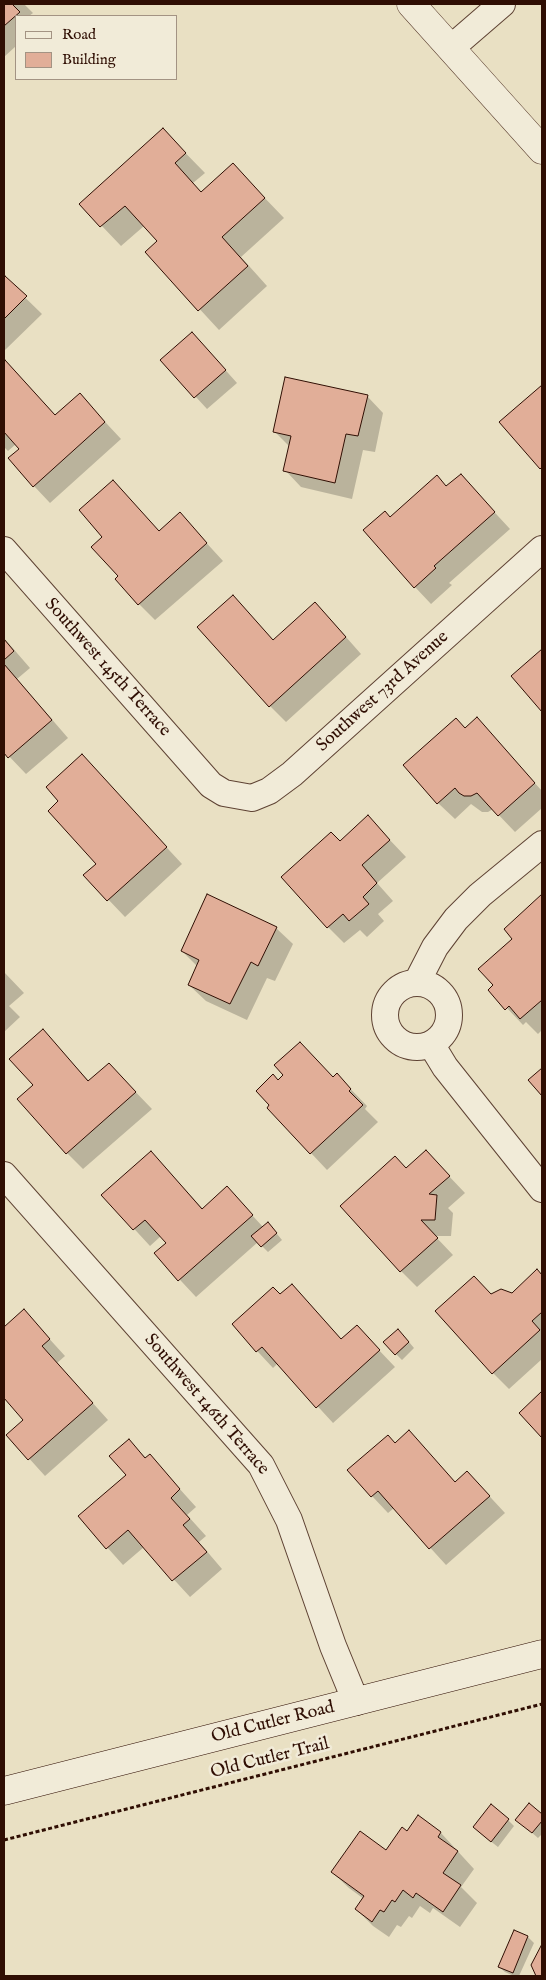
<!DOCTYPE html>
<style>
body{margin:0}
#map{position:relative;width:546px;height:1980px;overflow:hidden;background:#e9e0c3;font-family:"IM FELL English",serif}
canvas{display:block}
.frame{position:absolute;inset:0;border:5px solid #2f0e03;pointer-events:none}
.legend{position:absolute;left:15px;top:15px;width:162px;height:65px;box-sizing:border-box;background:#f1ebd8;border:1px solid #a39383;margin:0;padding:6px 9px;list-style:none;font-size:15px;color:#2f0e03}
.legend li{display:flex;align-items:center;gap:10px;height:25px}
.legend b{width:25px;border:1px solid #a39383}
</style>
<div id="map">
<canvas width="546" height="1980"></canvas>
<div class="frame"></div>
<ul class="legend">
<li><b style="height:6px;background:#f1ebd8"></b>Road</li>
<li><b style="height:14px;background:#e1ae98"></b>Building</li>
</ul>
</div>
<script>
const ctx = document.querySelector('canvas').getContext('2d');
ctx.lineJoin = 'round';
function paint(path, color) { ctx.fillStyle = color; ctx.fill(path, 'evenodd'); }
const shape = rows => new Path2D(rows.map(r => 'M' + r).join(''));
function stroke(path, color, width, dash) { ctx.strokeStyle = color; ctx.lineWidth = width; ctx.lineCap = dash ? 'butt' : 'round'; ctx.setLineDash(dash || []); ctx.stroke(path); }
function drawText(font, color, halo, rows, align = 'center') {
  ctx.font = font + ' "IM FELL English",serif'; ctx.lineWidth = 5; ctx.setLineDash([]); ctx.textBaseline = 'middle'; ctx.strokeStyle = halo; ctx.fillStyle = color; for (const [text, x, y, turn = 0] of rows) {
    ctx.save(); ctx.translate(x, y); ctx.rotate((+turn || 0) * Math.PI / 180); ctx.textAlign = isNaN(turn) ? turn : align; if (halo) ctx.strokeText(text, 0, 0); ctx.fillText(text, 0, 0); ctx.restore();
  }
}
const shadow = shape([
 [4,4,24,4,33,13,29,16,16,16,16,46,4,57],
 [163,130,205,173,193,183,202,193,233,165,284,218,241,257,267,286,219,330,147,252,159,241,144,226,121,246,81,204],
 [5,278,42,314,4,351,4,279],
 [203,345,237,383,207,409,162,360],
 [5,361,56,416,80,395,121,439,50,503,34,486,20,449,16,444,8,451,4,447,4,363],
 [542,387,542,469,501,423],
 [367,396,383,413,375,452,363,450,352,499,301,487,285,470,290,447,274,431],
 [461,476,510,529,449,583,452,585,431,604,415,587,390,518,447,487],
 [180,514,223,561,155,620,139,604,119,576,160,532],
 [233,597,274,641,331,620,361,654,286,722,270,706],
 [4,638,30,668,17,679,68,738,26,774,4,751],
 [542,651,542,710,513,677],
 [477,719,542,791,542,808,515,832,493,809,488,812,482,812,471,804,455,819,438,803,465,729],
 [82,756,182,864,125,917,85,875,98,864,60,801],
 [368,817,406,857,377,883,393,901,378,914,384,921,367,937,360,930,344,943,328,927],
 [542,896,542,1030,538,1034,526,1022,523,1025,490,990,495,985,514,939,505,930],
 [276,928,293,944,275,981,267,978,247,1020,206,1001,189,985,198,967,182,951],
 [4,972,24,993,9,1006,20,1017,4,1032],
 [43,1031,89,1081,125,1081,152,1109,83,1169,67,1153,35,1085],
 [337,1075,367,1106,365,1109,378,1122,327,1170,311,1153,279,1081,334,1078],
 [151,1152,203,1209,227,1188,263,1227,273,1229,282,1240,268,1252,258,1242,196,1297,155,1253,167,1243,161,1236,150,1246,103,1195],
 [426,1152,465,1193,448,1208,453,1213,451,1236,435,1236,453,1255,417,1287,401,1271],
 [537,1271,542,1276,542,1359,509,1389,493,1373,492,1295,512,1294],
 [281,1296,308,1302,342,1340,357,1327,395,1367,333,1423,278,1363,273,1368,233,1325],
 [24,1311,65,1356,57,1363,108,1420,45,1476,8,1435,25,1420,4,1397,4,1329],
 [404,1336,414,1348,402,1360,396,1354],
 [129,1441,147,1459,150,1456,196,1507,187,1515,206,1536,199,1542,222,1569,190,1597,144,1547,123,1565,80,1517,127,1476],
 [396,1444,456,1483,467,1472,505,1513,446,1565,394,1508,388,1513,372,1496],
 [529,1805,542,1816,542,1834,538,1838,523,1825],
 [508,1820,514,1826,498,1847,480,1833],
 [408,1832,441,1833,474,1869,461,1887,477,1903,460,1927,433,1908,430,1913,420,1906,412,1918,409,1916,401,1927,397,1925,389,1937,373,1926,356,1909,364,1899,349,1888,332,1872,386,1852],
 [515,1931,528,1937,534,1943,519,1976,514,1976,505,1972,499,1967]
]);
const building = shape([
 [4,4,12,4,20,12,4,26,4,4],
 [163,128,186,153,175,163,201,192,233,163,265,198,222,237,248,266,198,311,145,252,157,241,125,206,100,227,79,204,163,128],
 [5,276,27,296,4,319,4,277,5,276],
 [192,332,226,370,194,398,160,360,192,332],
 [5,360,55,415,80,393,105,422,33,487,8,458,19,449,4,432,4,361,5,360],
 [285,377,368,395,358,436,346,434,335,483,283,471,291,436,273,432,285,377],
 [542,385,542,467,540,469,499,422,542,385],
 [461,474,495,512,434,566,436,568,414,588,363,530,385,511,390,517,437,475,446,486,461,474],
 [113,480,159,531,180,512,207,543,138,605,115,579,118,576,91,547,102,537,79,510,113,480],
 [233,595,273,640,315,602,346,637,269,707,197,627,233,595],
 [4,639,14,651,4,660,4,639],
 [542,649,542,712,511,676,542,649],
 [4,664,52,720,8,758,4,753,4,664],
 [477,717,535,783,498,816,477,793,471,796,464,796,459,793,455,788,437,804,403,765,456,718,465,728,477,717],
 [82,754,167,847,107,901,83,875,96,864,48,811,58,801,46,787,82,754],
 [368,815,390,840,362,865,377,883,363,897,369,904,349,921,343,914,327,928,281,877,331,832,340,841,368,815],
 [207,894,277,927,258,966,251,962,230,1004,188,985,199,960,181,951,207,894],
 [542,894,542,1000,520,1019,509,1006,505,1010,488,990,493,985,478,969,512,939,504,929,542,894],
 [43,1029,88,1081,109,1063,136,1092,66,1154,17,1099,33,1085,9,1059,43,1029],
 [300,1042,333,1077,337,1073,351,1089,349,1091,363,1105,310,1154,267,1108,269,1105,256,1091,273,1074,278,1080,283,1075,274,1065,300,1042],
 [542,1068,542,1096,528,1080,542,1068],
 [426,1150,450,1176,429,1194,437,1195,435,1220,421,1220,438,1238,400,1272,340,1206,395,1156,406,1168,426,1150],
 [151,1151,202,1209,227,1186,253,1215,178,1281,154,1253,166,1243,145,1220,133,1230,101,1195,151,1151],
 [268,1222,277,1233,261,1247,251,1236,268,1222],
 [537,1269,542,1275,542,1312,532,1321,540,1330,492,1374,435,1311,474,1276,491,1294,501,1289,512,1293,537,1269],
 [292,1284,341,1339,357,1325,380,1350,316,1408,262,1347,256,1352,232,1324,273,1287,280,1294,292,1284],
 [24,1309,50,1339,42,1346,93,1403,28,1460,6,1435,23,1420,4,1398,4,1327,24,1309],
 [398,1329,409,1342,395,1355,383,1342,398,1329],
 [542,1391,542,1438,519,1413,542,1391],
 [409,1430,455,1482,467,1471,490,1496,429,1549,378,1491,371,1497,347,1470,388,1435,395,1443,409,1430],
 [129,1439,145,1458,150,1454,180,1489,171,1498,190,1519,183,1525,207,1552,172,1581,128,1530,106,1549,78,1516,126,1475,109,1456,129,1439],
 [529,1803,542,1814,542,1821,532,1833,515,1820,529,1803],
 [491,1804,509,1819,491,1842,473,1827,491,1804],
 [418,1815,441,1832,438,1837,458,1851,443,1873,461,1885,443,1912,416,1893,413,1898,403,1890,395,1902,392,1900,384,1912,380,1910,372,1922,355,1909,364,1896,331,1872,360,1831,386,1850,402,1827,407,1831,418,1815],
 [514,1930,528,1936,513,1973,498,1967,514,1930],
 [542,1944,542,1976,536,1976,531,1965,542,1944]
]);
const path = shape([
 [4,1840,542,1704]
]);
const minor = shape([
 [451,48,502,4],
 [4,550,211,785,224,793,252,798,269,791,292,774,542,549],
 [417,982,435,947,456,919,480,895,542,844],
 '385 1015a32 32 0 1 1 64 0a32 32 0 1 1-64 0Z',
 [431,1044,445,1067,542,1189],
 [4,1175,261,1465,289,1520,333,1646,356,1702]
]);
const tertiary = shape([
 [411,4,542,150]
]);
const secondary = shape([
 [4,1791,542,1654]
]);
const streetNames = [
 ["Southwest 145th Terrace",107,668,48],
 ["Southwest 73rd Avenue",383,692,-42],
 ["Southwest 146th Terrace",206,1405,49],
 ["Old Cutler Road",273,1723,-14],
 ["Old Cutler Trail",270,1759,-14]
];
paint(shadow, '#0003');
paint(building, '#e1ae98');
stroke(building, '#2f0e03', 1);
stroke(minor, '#5e4233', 28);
stroke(tertiary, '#5e4233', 29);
stroke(secondary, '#2f0e03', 29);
stroke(path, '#2f0e03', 3, [4, 2.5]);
stroke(minor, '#f1ebd8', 26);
stroke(tertiary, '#f1ebd8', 28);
stroke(secondary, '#f1ebd8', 28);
drawText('18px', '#2f0e03', '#f1ebd8', streetNames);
</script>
